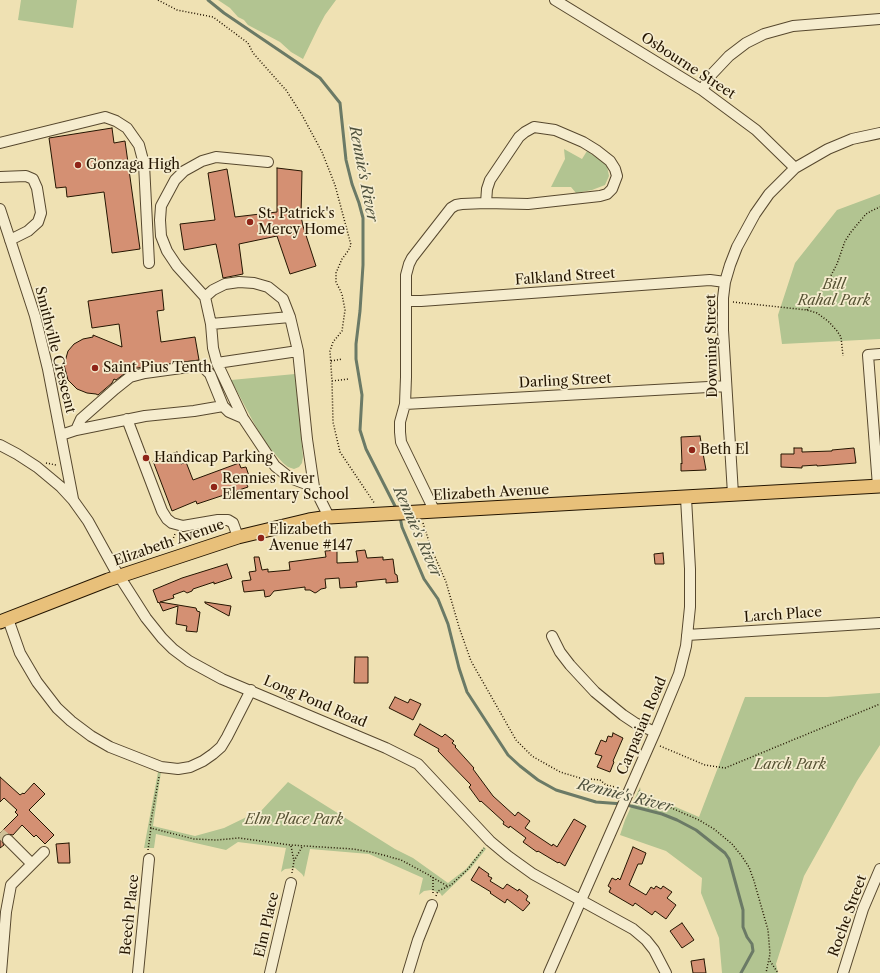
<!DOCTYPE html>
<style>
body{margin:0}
canvas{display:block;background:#efe1b3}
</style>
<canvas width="880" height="973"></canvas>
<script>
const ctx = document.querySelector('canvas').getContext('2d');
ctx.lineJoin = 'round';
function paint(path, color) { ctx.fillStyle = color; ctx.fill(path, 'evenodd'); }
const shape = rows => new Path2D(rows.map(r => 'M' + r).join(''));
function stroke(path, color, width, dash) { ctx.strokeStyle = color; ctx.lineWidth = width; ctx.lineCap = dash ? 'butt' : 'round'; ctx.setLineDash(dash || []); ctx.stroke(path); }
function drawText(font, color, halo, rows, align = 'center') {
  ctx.font = font + ' "Libre Caslon Text",serif'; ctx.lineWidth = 3.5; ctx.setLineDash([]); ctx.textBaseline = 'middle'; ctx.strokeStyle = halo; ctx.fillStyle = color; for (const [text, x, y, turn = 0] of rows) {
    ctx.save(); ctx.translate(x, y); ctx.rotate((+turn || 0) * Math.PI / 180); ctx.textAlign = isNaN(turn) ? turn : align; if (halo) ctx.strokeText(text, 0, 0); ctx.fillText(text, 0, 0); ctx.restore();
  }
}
const green = shape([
 [21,0,77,0,73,28,18,20],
 [218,0,336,0,325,15,318,28,303,59,291,52,280,42,248,25,244,20,238,17,230,8],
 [564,149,582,159,587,151,603,162,607,166,609,176,605,185,592,190,576,193,571,187,551,187,565,159],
 [880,194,880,339,782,344,778,315,795,263,837,210],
 [295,374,303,457,302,463,299,467,294,469,288,467,283,463,267,445,255,425,231,380],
 [880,693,880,745,857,781,804,876,776,964,778,973,722,973,719,938,701,893,702,878,666,851,620,835,625,820,640,787,641,792,699,817,745,697,827,697],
 [158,772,161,772,153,826,195,836,224,828,259,811,260,812,288,782,395,849,413,858,448,883,466,869,484,847,486,849,470,869,442,896,440,893,431,890,424,891,419,895,423,878,369,854,310,849,304,877,302,874,295,868,285,869,281,872,286,848,238,842,226,850,156,834,154,848,144,848]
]);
const stream = shape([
 [208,0,224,13,320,78,340,103,346,160,352,184,359,203,363,218,363,265,360,311,356,344,356,359,362,395,360,430,366,449,397,510],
 [400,517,402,527,424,579,438,599,448,624,459,668,467,692,508,755,520,766,538,780,556,790,596,802,623,804,662,814,677,820,696,830,725,853,729,859,743,910,743,927,747,937,752,944,753,951,741,973]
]);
const building = shape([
 [112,128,114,143,125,141,140,249,112,253,104,192,67,197,66,187,56,188,49,138,112,128],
 [277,168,302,171,301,216,303,226,316,266,290,274,277,236,239,244,243,274,223,278,216,244,184,250,180,224,215,220,208,173,227,169,235,217,277,212,277,168],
 [162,290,164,310,157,311,161,342,195,337,199,360,144,367,124,370,124,374,116,380,114,379,112,383,98,395,96,394,87,393,77,389,68,380,64,365,68,351,74,344,83,339,93,337,93,335,122,347,119,324,92,328,88,301,162,290],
 [700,436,706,470,681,471,681,463,682,464,681,437,700,436],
 [794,448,802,448,802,452,832,451,832,450,854,448,856,463,817,466,817,465,802,466,802,468,781,467,781,454,794,454,794,448],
 [177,452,181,464,186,462,193,480,239,463,241,468,246,467,250,479,245,481,248,487,197,504,196,501,172,511,153,461,177,452],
 [337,550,337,563,358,562,356,551,365,550,367,558,383,557,383,560,393,559,395,574,397,575,398,582,386,583,386,579,356,582,357,587,340,588,339,578,325,579,326,588,321,589,317,592,315,593,310,590,305,590,305,587,274,591,270,596,265,597,264,590,244,592,242,581,251,580,249,572,256,571,254,557,259,557,262,570,268,569,268,572,290,570,289,562,326,557,325,551,337,550],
 [663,553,664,564,655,564,654,554,663,553],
 [227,564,232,578,214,584,214,582,193,589,192,591,187,593,184,591,173,595,174,598,160,602,196,608,197,611,200,612,197,632,186,631,187,626,176,624,178,606,163,611,159,602,158,603,153,590,182,578,227,564],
 [205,602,231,606,229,616,205,603,205,602],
 [355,657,368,657,368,683,354,683,355,657],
 [395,697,408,703,410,699,421,704,413,720,389,708,395,697],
 [420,724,442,737,445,734,454,741,452,743,456,746,455,747,474,768,473,769,493,796,515,816,518,812,530,821,525,828,552,846,553,844,557,847,574,819,586,826,565,866,559,862,558,863,538,851,537,852,523,842,526,838,510,826,509,828,503,824,504,822,481,801,480,802,469,787,471,785,438,751,439,749,414,735,420,724],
 [613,733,623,738,613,761,614,762,610,772,597,767,602,756,595,754,601,740,606,742,608,736,612,737,613,733],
 [0,777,20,795,23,793,24,794,34,783,45,794,29,810,54,835,45,844,36,835,34,837,22,825,13,835,7,834,3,836,2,841,4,845,0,848,0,833,18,815,15,812,17,810,4,798,0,802,0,777],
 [69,843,70,863,58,863,56,844,69,843],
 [633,847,646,853,642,864,638,864,629,885,646,895,651,887,654,889,656,886,661,889,663,886,672,892,667,898,676,905,666,919,655,911,652,915,635,903,633,906,609,892,611,888,608,886,612,878,616,880,618,878,620,880,633,847],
 [479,867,489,874,488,876,492,878,490,881,503,889,507,884,518,891,519,889,528,896,526,900,530,903,523,911,507,899,505,903,490,893,491,892,471,880,479,867],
 [682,923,694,940,682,948,670,931,682,923],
 [704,959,706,973,693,973,691,961,704,959]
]);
const minorTunnel = shape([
 [0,833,8,840]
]);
const path = shape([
 [158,0,177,10,213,17,248,43,253,53,286,90,302,115,322,152,335,185,351,245,348,251,342,259,336,273,336,282,342,294,345,310,342,331,333,342,330,351,332,381,333,422,340,452,375,504],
 [733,302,807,310,817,313,828,321,837,331,841,337,843,356],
 [807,310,826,285,837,264,845,241,851,232,866,214,871,211,880,207],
 [331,361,342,359],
 [332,381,348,379],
 [46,463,56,465],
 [423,523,431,548,446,582,459,627,471,661,516,740,532,756,560,772,580,778,600,780,606,785,620,788],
 [169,549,175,534],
 [660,746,705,765,725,768,880,704],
 [639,791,644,796,699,820,714,829,732,844,741,855,749,867,754,881,768,930,770,954,766,973],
 [151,828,150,826,159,777],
 [291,846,294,861],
 [148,850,151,828,194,839,217,840,239,838,290,845,353,849,376,853,401,860,427,874,447,886],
 [292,873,294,861,302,847],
 [433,877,433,895],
 [436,896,438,891,451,885,468,869,484,848],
 [770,961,778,973]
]);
const minor = shape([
 [555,0,702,90,756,130,795,168],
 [702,90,712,74,729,56,746,43,764,34,793,26,880,19],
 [0,143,105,117,116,121,127,128,139,145,144,164,149,263],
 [0,177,26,176,33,179,37,188,41,213,38,222,28,231,10,240],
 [0,209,35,316,48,369,73,499],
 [205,297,213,290,225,284,239,282,254,283,268,287,283,299,290,317,298,351,307,439,314,487,290,478,275,466,243,418,217,363,213,348,211,324,205,297,177,266,167,251,161,236,160,220,161,206,175,180,184,171,202,161,216,157,268,162],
 [406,301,421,301,710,280,725,282],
 [211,324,290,317],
 [217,363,298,351],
 [405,404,726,386],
 [127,419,162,511,167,519,172,523,183,526,218,520,228,520,233,523,238,537],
 [76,430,81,419,115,389,130,377,145,373,196,366,203,367,210,374,223,406,229,412,243,418],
 [61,435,76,430,145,416,194,411,223,406],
 [0,445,17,454,37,467,61,487,73,500,88,521,114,568,146,618,162,638,173,649,189,661,222,679,386,748,418,764,490,841,508,856,533,874,633,929,646,940,654,950,666,973],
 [878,486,868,355,880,354],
 [314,487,329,517],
 [733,494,723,330,723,298,725,282,730,265,737,247,755,214,769,194,795,168,828,149,852,139,880,133],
 [435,512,401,442,400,432,400,422,405,404,406,377,406,275,409,264,412,258,451,208,456,205,462,204,486,203,487,189,490,180,519,137,525,132,534,127,555,130,583,142,596,150,610,161,615,169,617,176,612,189,607,194,600,196,528,204,486,203],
 [8,619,20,653,37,682,57,708,71,721,91,736,110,747,161,767,178,769,190,767,203,761,213,754,221,747,227,737,251,690],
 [687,635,880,623],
 [552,636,560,652,570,665,595,692,623,715,635,723,655,732],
 [8,840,32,864],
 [1,973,6,912,11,885,44,852],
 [138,973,149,859],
 [270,973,291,883],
 [408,973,418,940,432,905],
 [549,973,655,732,679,674,686,646,690,607,690,569,686,498],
 [843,973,863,909,880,869]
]);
const major = shape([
 [0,622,108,580,238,537,309,520,329,517,880,486]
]);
const markers = [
 [78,165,4,"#8f2418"],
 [250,222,4,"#8f2418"],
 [95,368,4,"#8f2418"],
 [692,450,4,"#8f2418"],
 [146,458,4,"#8f2418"],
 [214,487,4,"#8f2418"],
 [261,538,4,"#8f2418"]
];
const streetNames = [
 ["Osbourne Street",688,66,33],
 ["Falkland Street",565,277,-4],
 ["Downing Street",712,346,-91],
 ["Smithville Crescent",55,350,76],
 ["Darling Street",565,381,-3],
 ["Elizabeth Avenue",491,493,-3],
 ["Elizabeth Avenue",169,543,-19],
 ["Larch Place",783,615,-4],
 ["Long Pond Road",315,702,23],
 ["Carpasian Road",642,726,-67],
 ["Beech Place",130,915,-84],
 ["Roche Street",848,916,-70],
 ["Elm Place",267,925,-77]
];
const poiNames = [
 ["Gonzaga High",86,165],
 ["St. Patrick's",258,214],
 ["Mercy Home",258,230],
 ["Saint Pius Tenth",103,368],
 ["Beth El",700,450],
 ["Handicap Parking",154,458],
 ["Rennies River",222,479],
 ["Elementary School",222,495],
 ["Elizabeth",269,530],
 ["Avenue #147",269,546]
];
const parkNames = [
 ["Bill",834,285],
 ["Rahal Park",834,301],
 ["Larch Park",790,765],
 ["Elm Place Park",294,820]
];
const waterNames = [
 ["Rennie's River",363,174,79],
 ["Rennie's River",417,532,66],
 ["Rennie's River",625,796,14]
];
paint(green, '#b2c491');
stroke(stream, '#6b7a66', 3);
paint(building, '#d49073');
stroke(building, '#241501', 1);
stroke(minorTunnel, '#d1c298', 10, [10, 5]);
stroke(minor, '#57482e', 12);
stroke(major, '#241501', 15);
stroke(path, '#241501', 1.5, [1, 2]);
stroke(minor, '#f5ecce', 10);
stroke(major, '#e8c07a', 13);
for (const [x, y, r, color] of markers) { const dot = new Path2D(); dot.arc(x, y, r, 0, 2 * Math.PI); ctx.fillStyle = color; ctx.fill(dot); stroke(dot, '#f5ecce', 1.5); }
drawText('14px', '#241501', '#f5ecce', streetNames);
drawText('14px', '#241501', '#f5ecce', poiNames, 'left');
drawText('italic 14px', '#565233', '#f5ecce', parkNames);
drawText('italic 15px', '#4d503c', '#f5ecce', waterNames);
</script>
